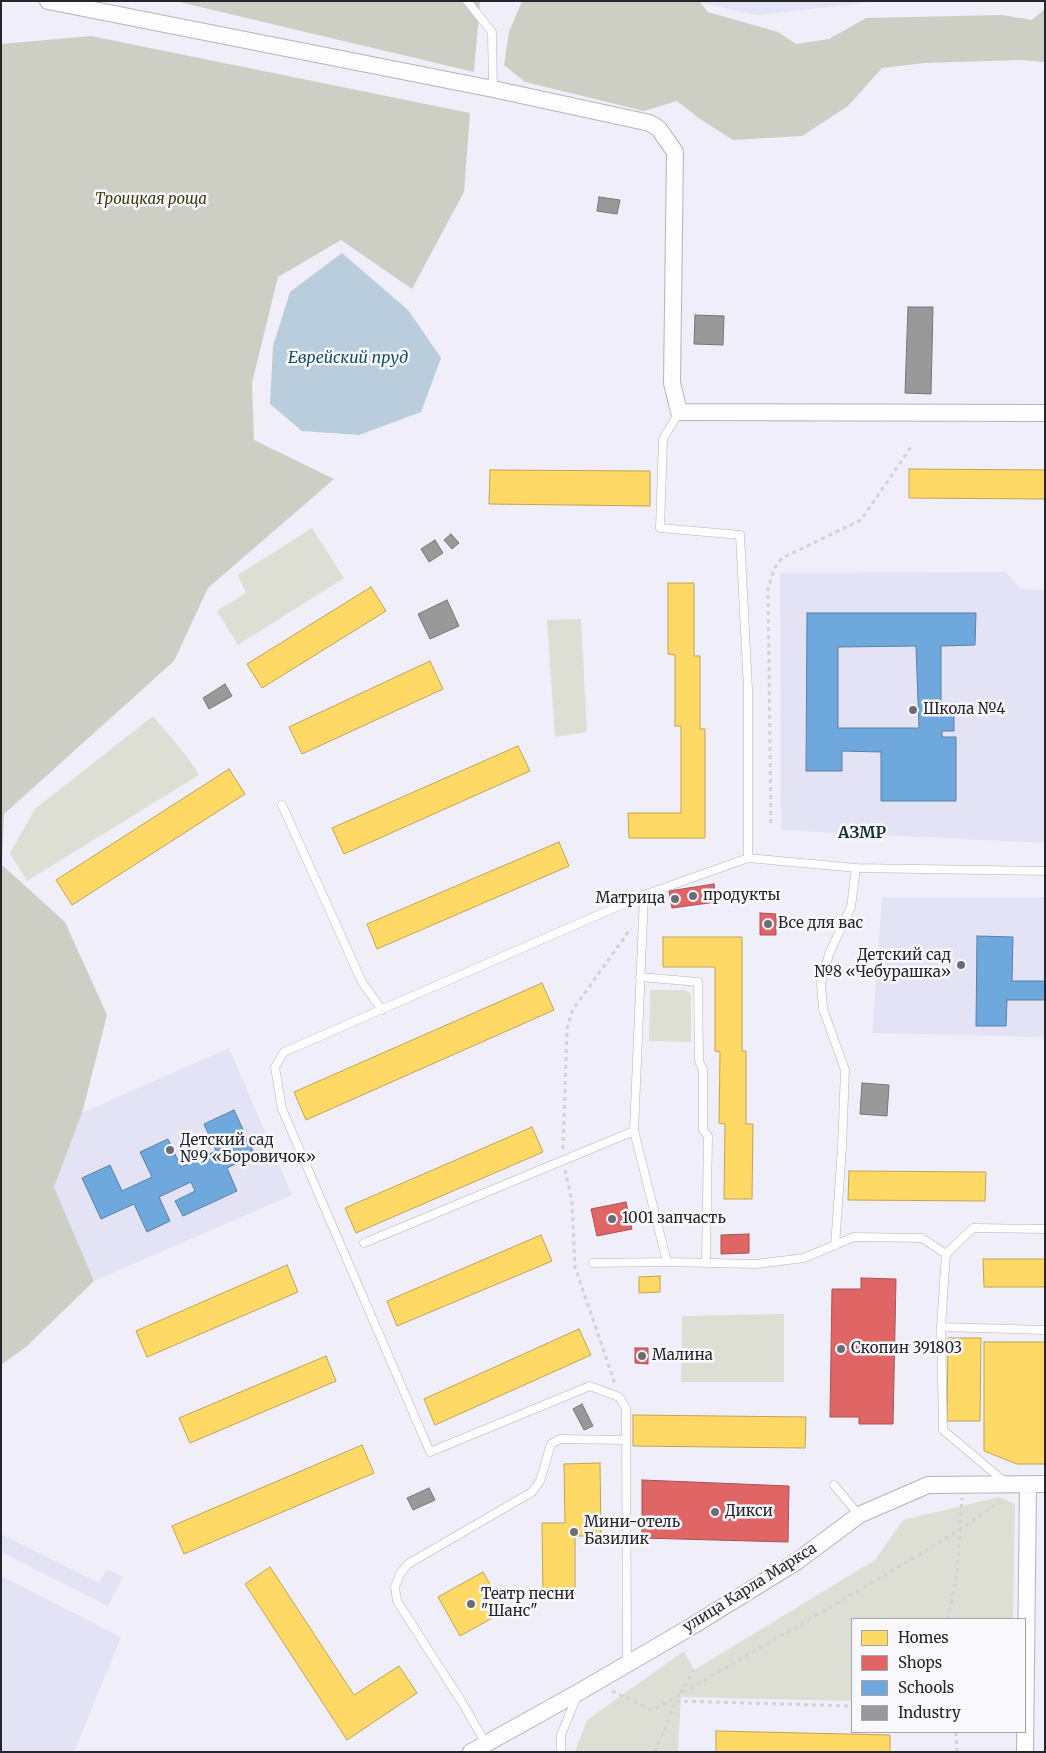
<!DOCTYPE html>
<meta charset="utf-8">
<style>
body{margin:0}
#map{position:relative;width:1046px;height:1753px;overflow:hidden;background:#f0eef9;font-family:Merriweather,serif}
canvas{display:block}
.frame{position:absolute;inset:0;border:2px solid #26252c;pointer-events:none}
.legend{position:absolute;left:851px;top:1618px;width:175px;height:115px;box-sizing:border-box;background:#f9f9fd;border:1px solid #a5a4a9;margin:0;padding:6px 9px;list-style:none;font-size:15px;color:#26252c}
.legend li{display:flex;align-items:center;gap:10px;height:25px}
.legend b{width:25px;border:1px solid #a5a4a9}
</style>
<div id="map">
<canvas width="1046" height="1753"></canvas>
<div class="frame"></div>
<ul class="legend">
<li><b style="height:14px;background:#ffd966"></b>Homes</li>
<li><b style="height:14px;background:#e06666"></b>Shops</li>
<li><b style="height:14px;background:#6fa8dc"></b>Schools</li>
<li><b style="height:14px;background:#999"></b>Industry</li>
</ul>
</div>
<script>
const ctx = document.querySelector('canvas').getContext('2d');
ctx.lineJoin = 'round';
function paint(path, color) { ctx.fillStyle = color; ctx.fill(path, 'evenodd'); }
const shape = rows => new Path2D(rows.map(r => 'M' + r).join(''));
function stroke(path, color, width, dash) { ctx.strokeStyle = color; ctx.lineWidth = width; ctx.lineCap = dash ? 'butt' : 'round'; ctx.setLineDash(dash || []); ctx.stroke(path); }
function drawText(font, color, halo, rows, align = 'center') {
  ctx.font = font + ' Merriweather,serif'; ctx.lineWidth = 5; ctx.setLineDash([]); ctx.textBaseline = 'middle'; ctx.strokeStyle = halo; ctx.fillStyle = color; for (const [text, x, y, turn = 0] of rows) {
    ctx.save(); ctx.translate(x, y); ctx.rotate((+turn || 0) * Math.PI / 180); ctx.textAlign = isNaN(turn) ? turn : align; if (halo) ctx.strokeText(text, 0, 0); ctx.fillText(text, 0, 0); ctx.restore();
  }
}
const built = shape([
 [692,1,881,1,757,15],
 [1006,572,1020,589,1045,590,1045,843,781,830,780,573],
 [882,897,1045,897,1045,1037,872,1033],
 [229,1048,292,1195,94,1281,54,1187,82,1113],
 [1,1534,99,1583,107,1569,123,1577,108,1606,1,1552],
 [1,1576,121,1637,74,1752,1,1752]
]);
const green = shape([
 [312,528,344,578,238,645,217,611,246,593,238,575],
 [581,619,587,732,555,737,547,620],
 [153,716,188,758,199,775,27,881,10,853,35,809],
 [650,990,684,990,689,992,691,996,691,1042,649,1041],
 [784,1314,784,1382,681,1382,682,1316],
 [999,1497,1015,1504,1013,1619,852,1619,852,1701,681,1697,678,1752,575,1752,587,1720,684,1651,694,1670,875,1560,903,1520]
]);
const forest = shape([
 [175,1,480,1,474,72],
 [522,1,699,1,708,12,778,32,796,44,829,39,866,18,1002,15,1032,20,1045,9,1045,62,1021,60,925,63,882,68,848,106,802,136,733,140,700,119,677,101,644,111,525,82,504,65,509,32],
 [91,36,470,113,464,192,412,289,341,240,278,277,252,383,254,440,334,479,208,588,174,661,4,814,2,865,65,922,107,1015,82,1113,54,1187,94,1281,27,1346,1,1365,1,44]
]);
const water = shape([
 [342,253,408,310,441,358,421,412,359,435,302,431,270,404,273,346,290,292]
]);
const homes = shape([
 [909,469,1045,470,1045,499,909,498,909,469],
 [490,470,650,471,650,506,489,504,490,470],
 [668,583,694,583,694,656,700,656,700,729,705,729,705,838,629,838,628,813,681,813,681,726,675,726,675,655,668,654,668,583],
 [371,587,386,611,262,688,247,664,371,587],
 [430,661,443,689,302,754,289,727,430,661],
 [518,746,530,771,344,854,332,828,518,746],
 [229,769,245,794,72,905,56,880,229,769],
 [559,842,569,866,377,949,367,924,559,842],
 [663,937,742,937,742,1051,746,1051,746,1124,753,1124,752,1199,724,1199,725,1124,719,1123,720,1052,715,1051,715,967,663,967,663,937],
 [542,983,554,1010,306,1120,294,1092,542,983],
 [532,1127,543,1152,356,1233,345,1208,532,1127],
 [849,1171,986,1172,985,1201,848,1200,849,1171],
 [541,1235,552,1261,397,1326,387,1301,541,1235],
 [983,1259,1045,1259,1045,1287,984,1287,983,1259],
 [287,1265,298,1292,147,1357,136,1331,287,1265],
 [660,1276,660,1292,639,1293,639,1277,660,1276],
 [579,1329,591,1355,435,1425,424,1399,579,1329],
 [948,1338,981,1338,980,1421,947,1421,948,1338],
 [984,1342,1045,1342,1045,1464,1017,1464,984,1451,984,1342],
 [326,1356,336,1381,190,1443,179,1418,326,1356],
 [633,1415,806,1417,805,1448,633,1446,633,1415],
 [362,1445,374,1473,184,1554,172,1526,362,1445],
 [600,1463,601,1536,575,1536,575,1595,543,1596,542,1523,565,1523,564,1464,600,1463],
 [270,1567,354,1695,399,1666,417,1693,347,1740,245,1584,270,1567],
 [483,1572,505,1611,460,1636,438,1597,483,1572],
 [716,1731,890,1735,890,1752,716,1752,716,1731]
]);
const shops = shape([
 [714,884,716,902,672,908,669,891,714,884],
 [760,913,776,914,776,935,760,935,760,913],
 [626,1202,632,1229,597,1236,591,1209,626,1202],
 [749,1234,749,1253,721,1254,721,1235,749,1234],
 [861,1278,896,1279,893,1424,859,1424,859,1417,830,1417,832,1289,861,1289,861,1278],
 [635,1348,648,1348,648,1364,635,1363,635,1348],
 [642,1480,789,1486,788,1542,642,1538,642,1480]
]);
const schools = shape([
 [807,613,976,613,975,645,941,646,941,715,954,715,954,731,942,731,942,737,956,737,956,801,881,801,881,752,842,751,842,771,806,771,807,613],
 [916,646,919,728,838,728,838,647,916,646],
 [977,936,1013,937,1012,981,1045,981,1045,1000,1007,1000,1006,1026,976,1026,977,936],
 [234,1110,255,1155,227,1168,237,1191,183,1216,175,1201,195,1191,191,1182,159,1197,170,1221,147,1232,134,1204,101,1219,82,1178,110,1165,122,1191,152,1177,140,1152,168,1139,181,1167,216,1151,204,1124,234,1110]
]);
const industry = shape([
 [599,197,620,200,617,214,597,211,599,197],
 [908,307,933,307,931,394,905,393,908,307],
 [695,315,724,316,723,345,694,344,695,315],
 [451,534,459,543,452,549,444,540,451,534],
 [435,540,443,553,429,562,421,549,435,540],
 [447,600,459,626,430,639,418,614,447,600],
 [225,684,232,696,209,709,203,698,225,684],
 [862,1083,889,1085,887,1116,860,1114,862,1083],
 [582,1404,593,1426,584,1430,573,1409,582,1404],
 [429,1488,435,1500,413,1510,407,1498,429,1488]
]);
const path = shape([
 [771,823,768,589,774,569,782,558,861,520,911,447],
 [563,1149,567,1029,572,1011,631,928],
 [565,1170,572,1202,575,1267,615,1384],
 [948,1619,957,1574,962,1498],
 [612,1691,653,1710,906,1563,960,1529,1001,1501],
 [680,1693,694,1670],
 [676,1701,852,1706],
 [956,1732,957,1752],
 [655,1752,676,1701]
]);
const service = shape([
 [467,1,492,32,493,89],
 [282,805,362,982,382,1010],
 [748,858,856,868,1045,871],
 [644,895,634,1131,667,1262,756,1264,804,1258,854,1237,922,1238,946,1254,941,1327],
 [640,977,698,982,699,1061,703,1070,703,1130,708,1136,706,1263],
 [364,1243,634,1131],
 [835,1246,842,1148,845,1070,823,1009,821,983,829,954,851,907,856,868],
 [946,1254,973,1228,1045,1229],
 [593,1263,667,1262],
 [1006,1483,943,1430,941,1327,1045,1330],
 [834,1485,859,1515],
 [627,1663,626,1408,619,1397,590,1386,430,1452,282,1109,275,1067,284,1052,644,895,748,858,748,689,740,535,660,528,663,439,679,412],
 [486,1744,463,1704,397,1601,395,1587,400,1574,408,1564,532,1492,540,1481,551,1444,560,1439,626,1440],
 [561,1752,561,1735,577,1696]
]);
const minor = shape([
 [48,1,493,89,650,123,659,129,675,152,672,383,679,412,1045,413],
 [471,1752,579,1692,689,1628,796,1562,859,1515,928,1485,1045,1484],
 [1025,1752,1028,1485]
]);
const markers = [
 [913,710,5,"#6d6b74"],
 [693,896,5,"#6d6b74"],
 [675,899,5,"#6d6b74"],
 [768,924,5,"#6d6b74"],
 [961,965,5,"#6d6b74"],
 [170,1150,5,"#6d6b74"],
 [612,1219,5,"#6d6b74"],
 [841,1349,5,"#6d6b74"],
 [642,1356,5,"#6d6b74"],
 [715,1512,5,"#6d6b74"],
 [574,1532,5,"#6d6b74"],
 [471,1604,5,"#6d6b74"]
];
const parkNames = [
 ["Троицкая роща",151,200]
];
const poiNames = [
 ["Школа №4",923,710],
 ["продукты",703,896],
 ["Матрица",665,899,"right"],
 ["Все для вас",778,924],
 ["Детский сад",951,956,"right"],
 ["№8 «Чебурашка»",951,973,"right"],
 ["Детский сад",180,1141],
 ["№9 «Боровичок»",180,1158],
 ["1001 запчасть",622,1219],
 ["Скопин 391803",851,1349],
 ["Малина",652,1356],
 ["Дикси",725,1512],
 ["Мини-отель",584,1523],
 ["Базилик",584,1540],
 ["Театр песни",481,1595],
 ["\"Шанс\"",481,1612]
];
const streetNames = [
 ["улица Карла Маркса",750,1588,-32]
];
const waterNames = [
 ["Еврейский пруд",348,358]
];
const neighbourhoodNames = [
 ["АЗМР",862,833]
];
paint(built, '#e4e2f5');
paint(green, '#dedfd4');
paint(forest, '#cecfc4');
paint(water, '#b9cddc');
paint(homes, '#ffd966');
stroke(homes, '#bea355', 1);
paint(shops, '#e06666');
stroke(shops, '#a85255', 1);
paint(schools, '#6fa8dc');
stroke(schools, '#5981a7', 1);
paint(industry, '#999');
stroke(industry, '#767678', 1);
stroke(service, '#b4b3ba', 9);
stroke(minor, '#b4b3ba', 18);
stroke(path, '#d3d3d5', 3, [4, 4]);
stroke(service, '#fdfcfe', 8);
stroke(minor, '#fdfcfe', 16);
for (const [x, y, r, color] of markers) { const dot = new Path2D(); dot.arc(x, y, r, 0, 2 * Math.PI); ctx.fillStyle = color; ctx.fill(dot); stroke(dot, '#f9f9fd', 2); }
drawText('italic 15px', '#3a3c07', '#f9f9fd', parkNames);
drawText('15px', '#26252c', '#f9f9fd', poiNames, 'left');
drawText('15px', '#26252c', '#f9f9fd', streetNames);
drawText('italic 16px', '#164e67', '#f9f9fd', waterNames);
drawText('bold 16px', '#113338', '#f9f9fd', neighbourhoodNames);
</script>
